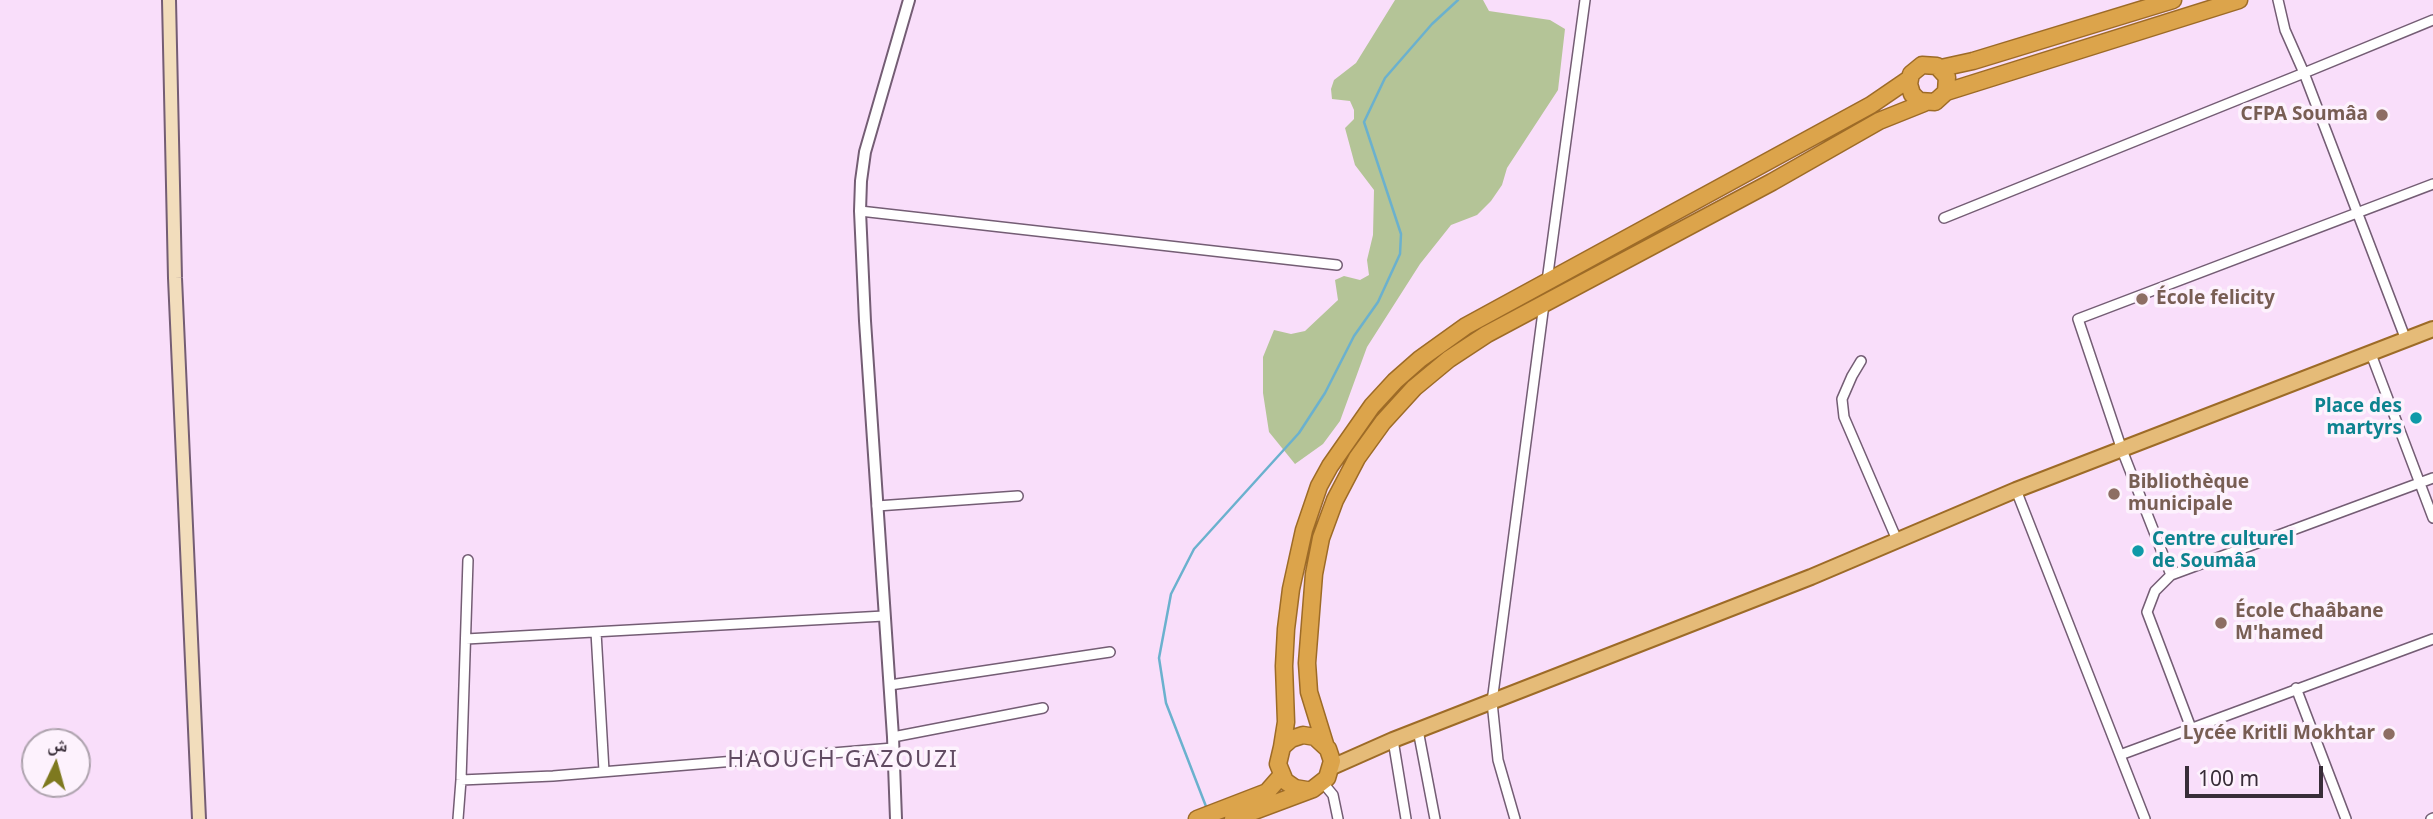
<!DOCTYPE html>
<meta charset="utf-8">
<style>
body{margin:0}
#map{position:relative;width:2433px;height:819px;overflow:hidden;background:#f9defa;font-family:"Noto Sans","Noto Naskh Arabic",sans-serif}
canvas{display:block}
.north{position:absolute;left:21px;top:728px;width:70px;height:70px;box-sizing:border-box;background:#fdf2fd;border:2px solid #aea3ae;border-radius:50%;rotate:5deg;font-size:19px;font-weight:700;line-height:28px;text-align:center;color:#382d38}
.north::after{content:'';display:block;margin:auto;width:24px;height:32px;background:#7e791f;clip-path:polygon(50% 0,100% 100%,50% 72%,0 100%)}
.scale{position:absolute;left:2185px;top:766px;width:138px;height:32px;box-sizing:border-box;border:4px solid #382d38;border-top:0;padding-left:9px;font-size:21px;line-height:24px;white-space:nowrap;color:#382d38;-webkit-text-stroke:5px #fdf2fd;paint-order:stroke}
</style>
<div id="map">
<canvas width="2433" height="819"></canvas>
<div class="north">ش</div>
<div class="scale">100 m</div>
</div>
<script>
const ctx = document.querySelector('canvas').getContext('2d');
ctx.lineJoin = 'round';
function paint(path, color) { ctx.fillStyle = color; ctx.fill(path, 'evenodd'); }
const shape = rows => new Path2D(rows.map(r => 'M' + r).join(''));
function stroke(path, color, width, dash) { ctx.strokeStyle = color; ctx.lineWidth = width; ctx.lineCap = dash ? 'butt' : 'round'; ctx.setLineDash(dash || []); ctx.stroke(path); }
function drawText(font, color, halo, rows, align = 'center') {
  ctx.font = font + ' "Noto Sans",sans-serif'; ctx.lineWidth = 7; ctx.setLineDash([]); ctx.textBaseline = 'middle'; ctx.strokeStyle = halo; ctx.fillStyle = color; for (const [text, x, y, turn = 0] of rows) {
    ctx.save(); ctx.translate(x, y); ctx.rotate((+turn || 0) * Math.PI / 180); ctx.textAlign = isNaN(turn) ? turn : align; if (halo) ctx.strokeText(text, 0, 0); ctx.fillText(text, 0, 0); ctx.restore();
  }
}
const green = shape([
 [1395,0,1483,0,1489,11,1550,20,1565,29,1558,90,1507,168,1502,185,1491,201,1477,215,1451,225,1420,264,1367,347,1340,421,1323,444,1295,464,1269,432,1263,393,1263,357,1274,330,1291,334,1305,331,1338,300,1335,280,1344,276,1360,280,1369,275,1367,260,1373,235,1374,190,1355,165,1345,128,1354,119,1354,110,1350,101,1332,99,1331,89,1334,80,1356,63]
]);
const stream = shape([
 [1207,809,1166,703,1159,658,1171,594,1194,549,1299,433,1325,393,1354,336,1378,302,1400,254,1401,234,1364,122,1385,78,1432,24,1458,0]
]);
const minor = shape([
 [2433,184,2078,319,2122,450,2171,575,2433,478],
 [860,211,1337,265],
 [1944,218,2304,73,2285,30,2278,0],
 [1547,281,1585,0],
 [2406,340,2304,73,2433,20],
 [2371,354,2433,518],
 [1861,361,1852,376,1842,399,1844,417,1897,540],
 [2016,490,2145,819],
 [877,506,1018,496],
 [2171,575,2155,591,2147,612,2191,728],
 [596,632,604,771],
 [466,639,884,616],
 [890,685,1110,652],
 [2296,688,2346,819],
 [1418,730,1435,819],
 [893,737,1043,708],
 [1393,740,1406,819],
 [2120,755,2433,639],
 [461,780,553,776,893,748],
 [1323,783,1333,795,1338,819],
 [458,819,461,780,468,560],
 [1515,819,1498,760,1492,702,1544,304],
 [2431,819,2433,818]
]);
const tertiary = shape([
 [896,819,893,737,865,321,860,211,861,181,865,152,909,0]
]);
const secondary = shape([
 [169,0,175,278,199,819]
]);
const primary = shape([
 [1332,767,1393,740,1811,577,2016,490,2433,329]
]);
const trunk = shape([
 [1941,68,1973,61,2173,0],
 [1946,92,1947,77,1937,66,1922,65,1911,74,1909,84,1912,94,1919,101,1935,102,1946,92,2239,0],
 [1325,744,1309,692,1307,663,1314,574,1321,538,1335,500,1357,458,1383,422,1414,388,1449,359,1487,334,1772,182,1879,121,1924,103],
 [1282,747,1286,722,1284,666,1286,629,1291,589,1304,530,1319,486,1330,466,1372,406,1395,381,1420,359,1466,326,1871,105,1909,79],
 [1197,819,1267,792,1281,776],
 [1233,819,1313,789,1327,778,1332,761,1328,749,1315,737,1303,735,1291,739,1282,747,1278,764,1285,781,1295,788,1307,790]
]);
const markers = [
 [2382,115,7,"#8d6e63"],
 [2142,299,7,"#8d6e63"],
 [2416,418,7,"#0f9aa8"],
 [2114,494,7,"#8d6e63"],
 [2138,551,7,"#0f9aa8"],
 [2221,623,7,"#8d6e63"],
 [2389,734,7,"#8d6e63"]
];
const educationNames = [
 ["CFPA Soumâa",2368,115,"right"],
 ["École felicity",2156,299],
 ["Bibliothèque",2128,483],
 ["municipale",2128,505],
 ["École Chaâbane",2235,612],
 ["M'hamed",2235,634],
 ["Lycée Kritli Mokhtar",2375,734,"right"]
];
const cultureNames = [
 ["Place des",2402,407],
 ["martyrs",2402,429],
 ["Centre culturel",2152,540,"left"],
 ["de Soumâa",2152,562,"left"]
];
const quarterNames = [
 ["HAOUCH GAZOUZI",843,760]
];
paint(green, '#b4c497');
stroke(stream, '#6bb1ce', 2.5);
stroke(minor, '#745d74', 12);
stroke(tertiary, '#745d74', 14);
stroke(secondary, '#745d74', 16);
stroke(primary, '#9d6b27', 18);
stroke(trunk, '#9d6b27', 19);
stroke(minor, '#fff', 9);
stroke(tertiary, '#fff', 10);
stroke(secondary, '#f2ddbc', 12);
stroke(primary, '#e5bb78', 14);
stroke(trunk, '#dca44b', 16);
for (const [x, y, r, color] of markers) { const dot = new Path2D(); dot.arc(x, y, r, 0, 2 * Math.PI); ctx.fillStyle = color; ctx.fill(dot); stroke(dot, '#fdf2fd', 2.5); }
drawText('bold 19px', '#785e54', '#fdf2fd', educationNames, 'left');
drawText('bold 19px', '#0d838f', '#fdf2fd', cultureNames, 'right');
ctx.letterSpacing = '2px';
drawText('23px', '#614b62', '#fdf2fd', quarterNames);
ctx.letterSpacing = '0px';
</script>
